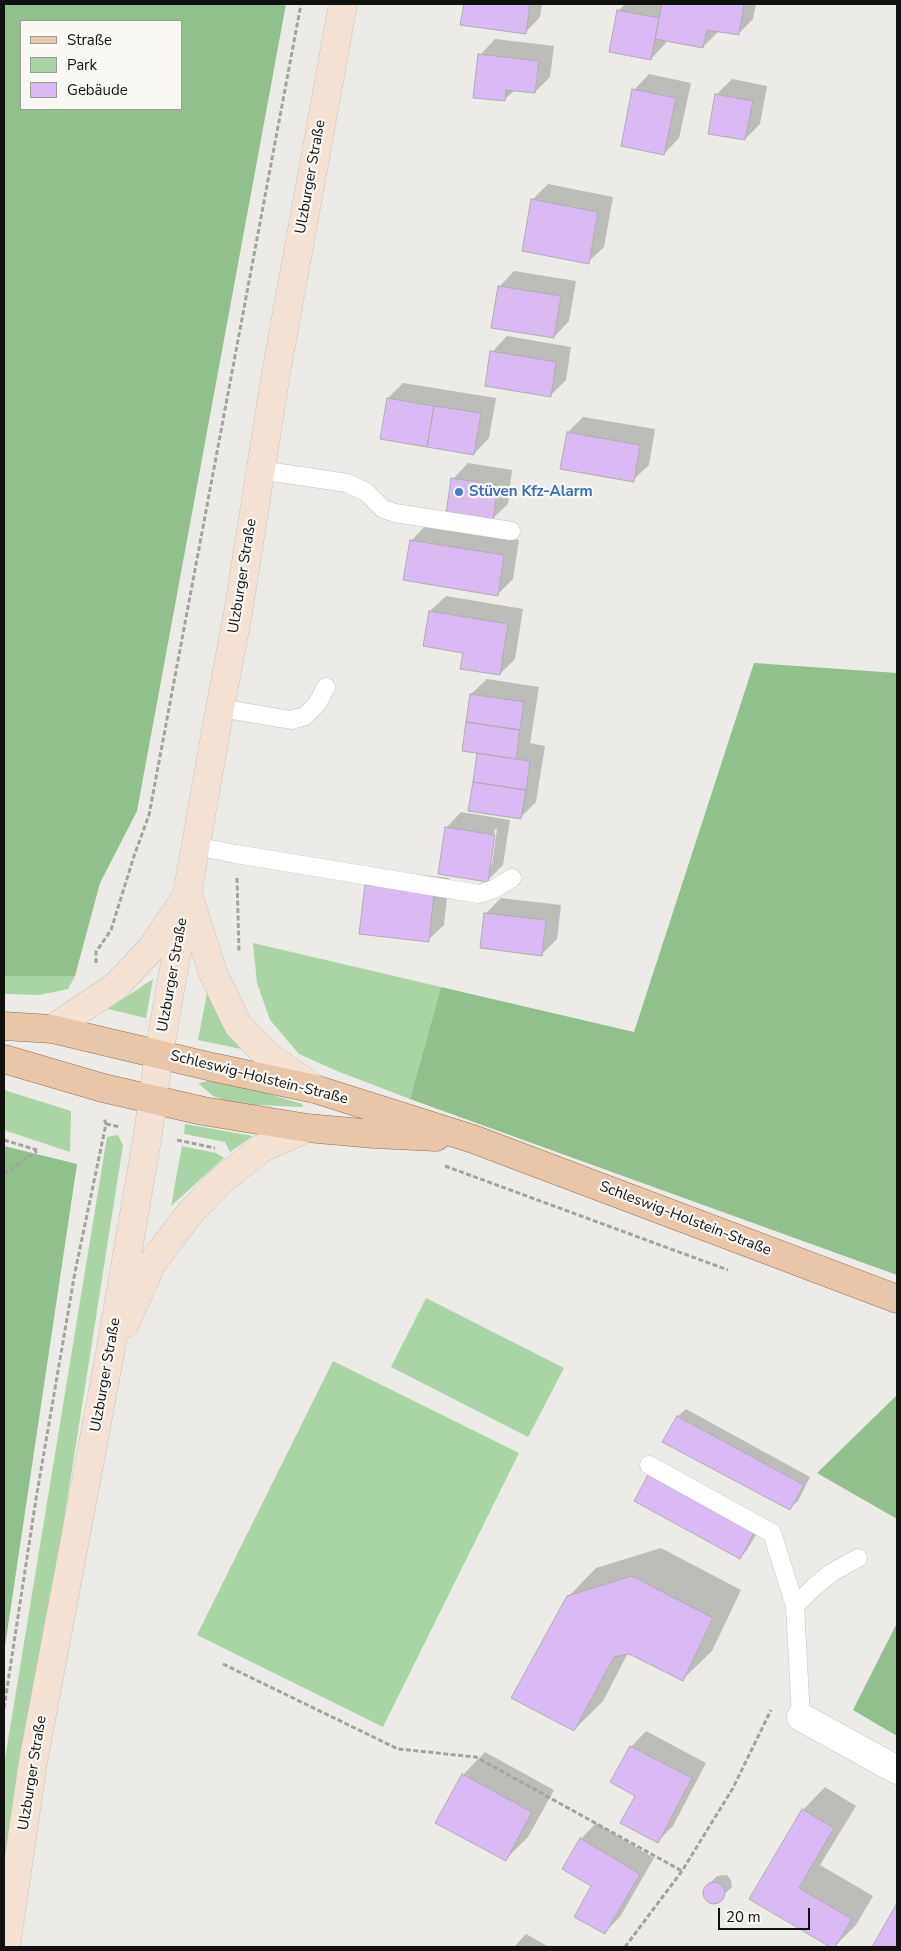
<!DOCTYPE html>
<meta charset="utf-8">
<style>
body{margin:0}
#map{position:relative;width:901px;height:1951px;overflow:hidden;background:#ecebe7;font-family:"Nunito Sans",sans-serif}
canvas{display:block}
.frame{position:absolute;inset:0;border:5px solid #11110f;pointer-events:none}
.legend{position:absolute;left:20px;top:20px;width:162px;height:90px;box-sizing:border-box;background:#faf8f4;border:1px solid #9d9c98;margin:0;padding:6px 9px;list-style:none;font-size:15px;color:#11110f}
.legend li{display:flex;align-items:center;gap:10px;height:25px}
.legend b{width:25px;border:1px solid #9d9c98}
.scale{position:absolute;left:718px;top:1908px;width:92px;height:22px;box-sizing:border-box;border:2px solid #11110f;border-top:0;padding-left:6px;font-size:15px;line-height:18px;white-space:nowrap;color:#11110f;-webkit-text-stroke:4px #faf8f4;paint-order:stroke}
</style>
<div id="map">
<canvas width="901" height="1951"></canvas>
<div class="frame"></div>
<ul class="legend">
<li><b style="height:6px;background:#e8c6aa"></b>Straße</li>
<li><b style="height:14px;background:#aad3a6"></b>Park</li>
<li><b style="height:14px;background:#d9baf2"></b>Gebäude</li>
</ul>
<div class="scale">20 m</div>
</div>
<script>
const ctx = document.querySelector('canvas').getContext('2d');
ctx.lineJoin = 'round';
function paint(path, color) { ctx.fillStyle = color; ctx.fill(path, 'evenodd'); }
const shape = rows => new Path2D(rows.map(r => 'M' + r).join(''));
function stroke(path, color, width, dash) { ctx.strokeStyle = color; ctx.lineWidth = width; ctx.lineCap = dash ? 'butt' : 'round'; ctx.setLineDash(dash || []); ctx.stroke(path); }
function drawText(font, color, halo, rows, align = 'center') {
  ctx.font = font + ' "Nunito Sans",sans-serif'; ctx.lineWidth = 4.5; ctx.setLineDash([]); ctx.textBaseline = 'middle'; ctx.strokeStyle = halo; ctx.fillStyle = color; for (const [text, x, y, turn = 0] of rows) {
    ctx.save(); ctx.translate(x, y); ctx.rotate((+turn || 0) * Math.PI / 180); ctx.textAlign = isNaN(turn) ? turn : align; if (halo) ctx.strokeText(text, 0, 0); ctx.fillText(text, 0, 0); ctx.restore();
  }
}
const green = shape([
 [253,943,441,987,410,1099,337,1071,299,1054,270,1020,257,983],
 [4,976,75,976,68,989,39,995,4,994],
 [153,979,146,1018,108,1009],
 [207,993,246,1050,198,1040],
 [220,1079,302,1104,303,1107,232,1104,213,1096,198,1083],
 [4,1090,71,1111,70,1152,4,1130],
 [185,1124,253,1136,230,1152,225,1142,184,1134],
 [118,1135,123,1145,4,1902,4,1765,107,1137],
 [182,1146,216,1153,224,1158,171,1206],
 [426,1298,564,1368,528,1437,391,1367],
 [333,1361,519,1453,383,1727,197,1635]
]);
const forest = shape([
 [4,4,286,4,137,811,100,883,75,976,4,976],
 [21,21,181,21,181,109,21,109],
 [754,663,897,673,897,1275,410,1099,441,987,634,1032],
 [4,1146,77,1164,4,1653],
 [897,1395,897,1519,817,1473],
 [897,1623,897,1736,853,1710]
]);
const shadow = shape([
 [465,4,542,4,540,17,525,33,462,24],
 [625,4,756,4,753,19,738,34,719,31,703,47,667,40,666,43,651,59,618,11],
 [495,39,554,46,550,77,535,92,515,90,504,100,480,55],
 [649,74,691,83,679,138,664,154,634,90],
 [732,79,767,86,760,124,745,139,716,95],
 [548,184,613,197,604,247,588,262,532,200],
 [514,271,576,281,569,321,554,337,499,287],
 [507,336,571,347,566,380,550,396,492,352],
 [403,383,496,398,489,438,474,454,388,398],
 [583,417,655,429,649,465,633,480,568,432],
 [468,463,512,470,508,504,492,519,453,479],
 [426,525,519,540,513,579,497,595,411,541],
 [446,596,523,609,515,659,500,674,464,652,430,611],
 [487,679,539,687,530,743,545,746,536,802,521,817,479,752,471,694],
 [461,812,510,820,503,865,487,881,446,828],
 [495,829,497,829,492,865,489,865],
 [381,870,449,878,444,925,428,940,366,885],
 [501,898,561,905,557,939,542,954,482,947,486,913],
 [686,1409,810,1477,798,1501,790,1508,664,1442,678,1416],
 [657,1468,761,1526,747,1550,740,1558,649,1476],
 [661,1548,741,1590,712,1651,683,1679,628,1653,603,1701,574,1730,568,1597,596,1568],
 [646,1731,706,1763,673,1826,658,1841,637,1795,631,1747],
 [485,1752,554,1790,528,1837,505,1860,463,1775],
 [825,1787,856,1806,820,1865,873,1896,856,1925,834,1947,751,1898,803,1810],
 [596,1823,654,1858,620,1917,604,1933,581,1839],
 [727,1875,731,1880,732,1887,716,1902,709,1902,705,1897,705,1888,717,1876],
 [897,1905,897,1947,873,1947],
 [526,1934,549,1947,514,1947]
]);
const building = shape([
 [464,4,530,4,526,34,460,25,464,4],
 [662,4,744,4,739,35,707,30,703,48,655,39,662,4],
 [617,10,659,18,651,60,609,52,617,10],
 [478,54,539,61,535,93,506,90,505,101,473,98,478,54],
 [632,89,676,98,664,155,621,146,632,89],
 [715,94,753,101,745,140,708,134,715,94],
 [531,199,598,212,589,264,522,251,531,199],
 [498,286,561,296,554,338,491,328,498,286],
 [490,351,556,362,551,397,485,386,490,351],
 [387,398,434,406,427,447,380,439,387,398],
 [434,406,481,413,474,455,427,447,434,406],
 [567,432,640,445,634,482,560,469,567,432],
 [451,478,498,485,493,521,446,514,451,478],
 [410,540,504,555,498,596,403,580,410,540],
 [429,611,508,624,500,675,460,669,463,653,423,646,429,611],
 [470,694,524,702,520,730,466,722,470,694],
 [466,722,520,730,516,759,462,751,466,722],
 [477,753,530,761,526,790,473,782,477,753],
 [473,782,526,790,521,819,468,811,473,782],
 [445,827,495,835,488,882,438,874,445,827],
 [365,885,434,893,429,942,359,934,365,885],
 [484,913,546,920,542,956,480,948,484,913],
 [677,1416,804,1485,790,1510,662,1442,677,1416],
 [648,1475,754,1533,740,1559,634,1501,648,1475],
 [632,1576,713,1618,683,1681,629,1654,614,1657,574,1731,511,1698,567,1596,632,1576],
 [630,1746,692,1778,658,1843,620,1823,635,1796,610,1782,630,1746],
 [462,1774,532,1812,506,1861,435,1823,462,1774],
 [802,1809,834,1828,799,1888,852,1919,835,1947,830,1947,749,1899,802,1809],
 [580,1838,640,1874,605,1934,574,1917,591,1886,562,1869,580,1838],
 '703 1893a11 11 0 1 1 22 0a11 11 0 1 1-22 0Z',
 [897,1903,897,1947,872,1947,897,1903]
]);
const path = shape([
 [237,878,239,951],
 [96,963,96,952,111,930,134,856,149,815,301,4],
 [106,1124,120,1127],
 [4,1140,37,1150],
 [177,1140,215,1148],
 [445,1166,728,1270],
 [4,1174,37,1151],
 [223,1664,398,1749,476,1757,682,1871],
 [4,1708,36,1499,75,1272,106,1124,104,1118],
 [625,1947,682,1871,733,1788,771,1710]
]);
const lane = shape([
 [260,470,347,483,366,492,383,509,395,513,511,531],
 [220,708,291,720,305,716,317,704,326,687],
 [195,846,236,854,479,894,494,889,512,878],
 [649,1465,772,1533,795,1606,801,1717],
 [795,1606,814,1587,831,1573,858,1558]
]);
const street = shape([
 [801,1717,897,1770]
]);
const secondary = shape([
 [189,897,213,973,238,1025,268,1056,315,1089],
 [52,1029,116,986,151,949,182,903],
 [125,1324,152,1263,190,1213,222,1180,262,1148,307,1128],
 [6,1947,33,1762,109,1359,148,1134,159,1053,220,708,238,613,276,373,343,4]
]);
const primary = shape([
 [4,1026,52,1029,212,1067,315,1089,473,1139,897,1299],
 [4,1059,103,1088,203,1111,307,1128,374,1134,436,1137]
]);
const markers = [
 [459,492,5,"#3f7fe0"]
];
const streetNames = [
 ["Ulzburger Straße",311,177,-80],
 ["Ulzburger Straße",243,576,-81],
 ["Ulzburger Straße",173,975,-80],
 ["Schleswig-Holstein-Straße",259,1078,14],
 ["Schleswig-Holstein-Straße",685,1219,21],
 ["Ulzburger Straße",106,1375,-80],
 ["Ulzburger Straße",33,1773,-81]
];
const shopNames = [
 ["Stüven Kfz-Alarm",469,492]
];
paint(green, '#aad3a6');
paint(forest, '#92bf8e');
paint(shadow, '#0003');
paint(building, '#d9baf2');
stroke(building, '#afadb0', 1);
stroke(lane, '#c5c3bf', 19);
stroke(street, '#c5c3bf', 29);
stroke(secondary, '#c5c3bf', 29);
stroke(primary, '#936e4f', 29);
stroke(path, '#a3a29f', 3, [5, 2.5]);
stroke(lane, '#fff', 18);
stroke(street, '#fff', 28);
stroke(secondary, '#f4e2d5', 28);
stroke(primary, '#e8c6aa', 28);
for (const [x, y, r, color] of markers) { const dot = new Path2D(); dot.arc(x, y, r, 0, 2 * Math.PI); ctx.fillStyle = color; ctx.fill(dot); stroke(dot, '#faf8f4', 2); }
drawText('15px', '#11110f', '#faf8f4', streetNames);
drawText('bold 15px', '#366cbe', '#faf8f4', shopNames, 'left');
</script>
